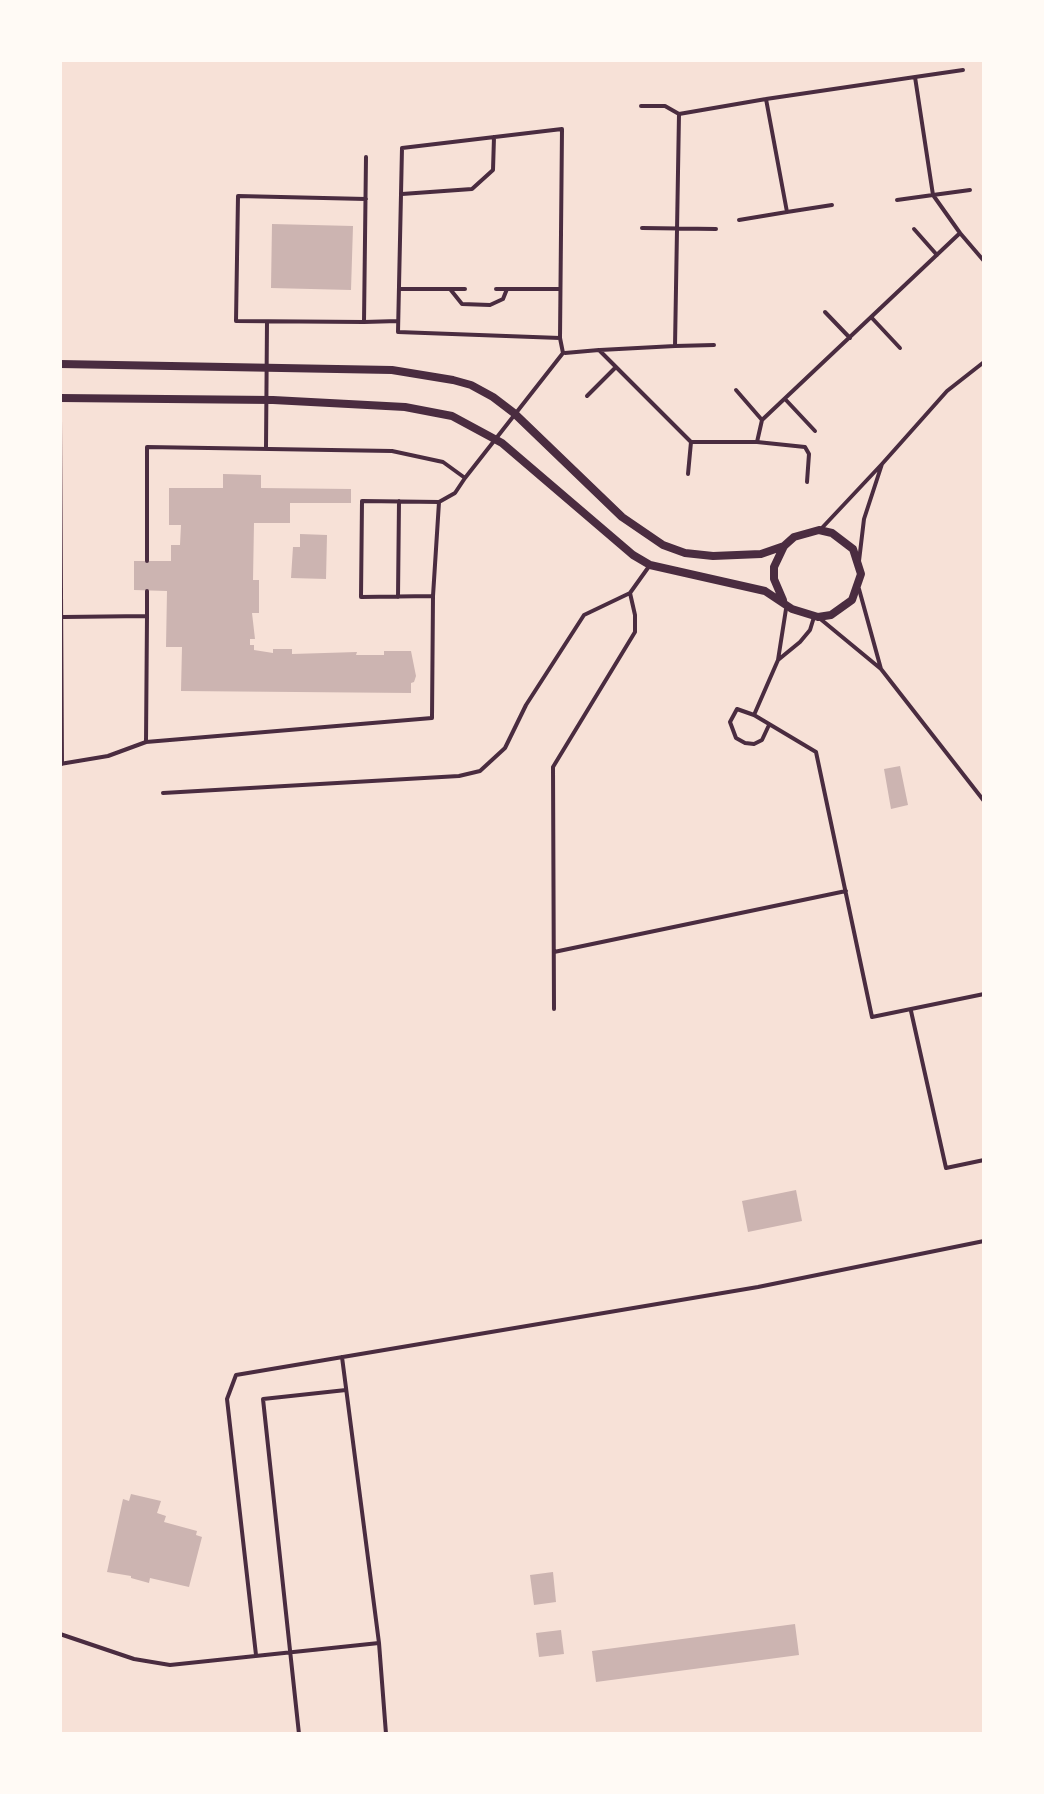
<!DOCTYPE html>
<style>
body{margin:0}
#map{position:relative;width:1044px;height:1794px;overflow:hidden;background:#f7e1d7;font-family:Lato,sans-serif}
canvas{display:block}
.frame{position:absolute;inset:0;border:62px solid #fffaf5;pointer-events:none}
</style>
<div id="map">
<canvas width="1044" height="1794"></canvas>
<div class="frame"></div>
</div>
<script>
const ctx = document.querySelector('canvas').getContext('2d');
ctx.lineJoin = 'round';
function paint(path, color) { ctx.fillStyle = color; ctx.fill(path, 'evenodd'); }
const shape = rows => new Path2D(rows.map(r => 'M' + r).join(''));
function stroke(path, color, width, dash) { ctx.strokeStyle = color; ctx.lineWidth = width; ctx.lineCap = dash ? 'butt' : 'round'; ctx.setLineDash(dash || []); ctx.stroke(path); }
const building = shape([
 [272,224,353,226,351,290,271,288],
 [223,474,261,475,261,488,351,489,351,503,290,503,290,523,254,523,253,580,259,580,259,613,252,613,255,639,250,639,250,645,254,645,254,650,273,653,273,649,292,649,292,654,357,652,356,655,384,655,384,651,411,651,416,676,414,682,411,683,411,693,181,691,182,647,166,647,167,591,134,590,134,561,171,561,171,545,180,545,181,525,169,525,169,488,223,488],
 [300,534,327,535,326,579,291,578,293,547,300,547],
 [900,766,908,805,891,809,884,769],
 [796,1190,802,1221,748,1232,742,1201],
 [131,1494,161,1501,157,1513,166,1516,164,1522,197,1531,196,1535,202,1537,189,1587,150,1578,149,1583,131,1578,131,1576,107,1572,123,1499,129,1501],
 [553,1572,556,1602,534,1605,530,1575],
 [795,1624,799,1655,596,1682,592,1651],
 [561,1630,564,1654,539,1657,536,1633]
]);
const service = shape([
 [915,77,963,70],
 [641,106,665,106,679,114],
 [402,194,472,189,493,170,494,137],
 [366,199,238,196,236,321,364,322,366,157],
 [897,200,933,195,960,233],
 [787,212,832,205],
 [739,220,787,212,766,99,915,77,933,195,970,190],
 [642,228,716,229],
 [914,229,937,255],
 [60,234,60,334],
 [400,289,465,289],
 [450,289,462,304,490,305,503,299,507,289],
 [496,289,560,289],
 [825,312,850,338],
 [871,317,900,348],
 [364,322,398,321],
 [714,345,675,346,679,114,766,99],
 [600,350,675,346],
 [565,353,599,350,691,442,757,442],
 [736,390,762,420],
 [587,396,616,367],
 [785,399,815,431],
 [60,419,62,764],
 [266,447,267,322],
 [882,464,947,391,984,362],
 [688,474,691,442],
 [807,482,809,454,805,447,757,442,762,420,960,233,984,261],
 [820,530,882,464,864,519,859,561],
 [147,561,147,447,392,451,443,462,465,478,563,353,560,338,562,129,402,148,398,332,560,338],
 [433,596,361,597,362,501,439,502],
 [398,597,399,501],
 [786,609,778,660,800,642,810,630,814,617],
 [147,616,147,591],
 [63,617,147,616,146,742],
 [818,617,881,669,859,589],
 [778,660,754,715,816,752,872,1017,984,994],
 [881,669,984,801],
 [754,715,737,709,730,722,736,738,745,743,754,744,762,740,769,725],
 [60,764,108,756,146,742,432,718,433,596,439,502,455,493,465,478],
 [163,793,459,776,480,771,505,748,526,705,584,615,630,593],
 [554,952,846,891],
 [554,1009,553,767,635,632,635,615,630,593,650,565],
 [911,1011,946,1168,984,1160],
 [342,1357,379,1643,386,1734],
 [60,1634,134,1659,170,1665,379,1643],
 [256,1655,227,1399,236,1375,758,1287,984,1241],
 [299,1734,263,1399,346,1390]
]);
const minor = shape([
 [60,364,392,370,453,380,471,385,493,397,514,413,622,517,663,545,685,553,713,556,761,554,784,546],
 [60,398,273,400,405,407,452,416,502,443,633,555,650,565,765,591,792,609,818,617,831,615,852,600,861,574,853,549,832,533,819,530,794,537,784,546,774,567,774,579,783,600]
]);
paint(building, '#ccb4b1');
stroke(service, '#4a2c40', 4);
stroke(minor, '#4a2c40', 8);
</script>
